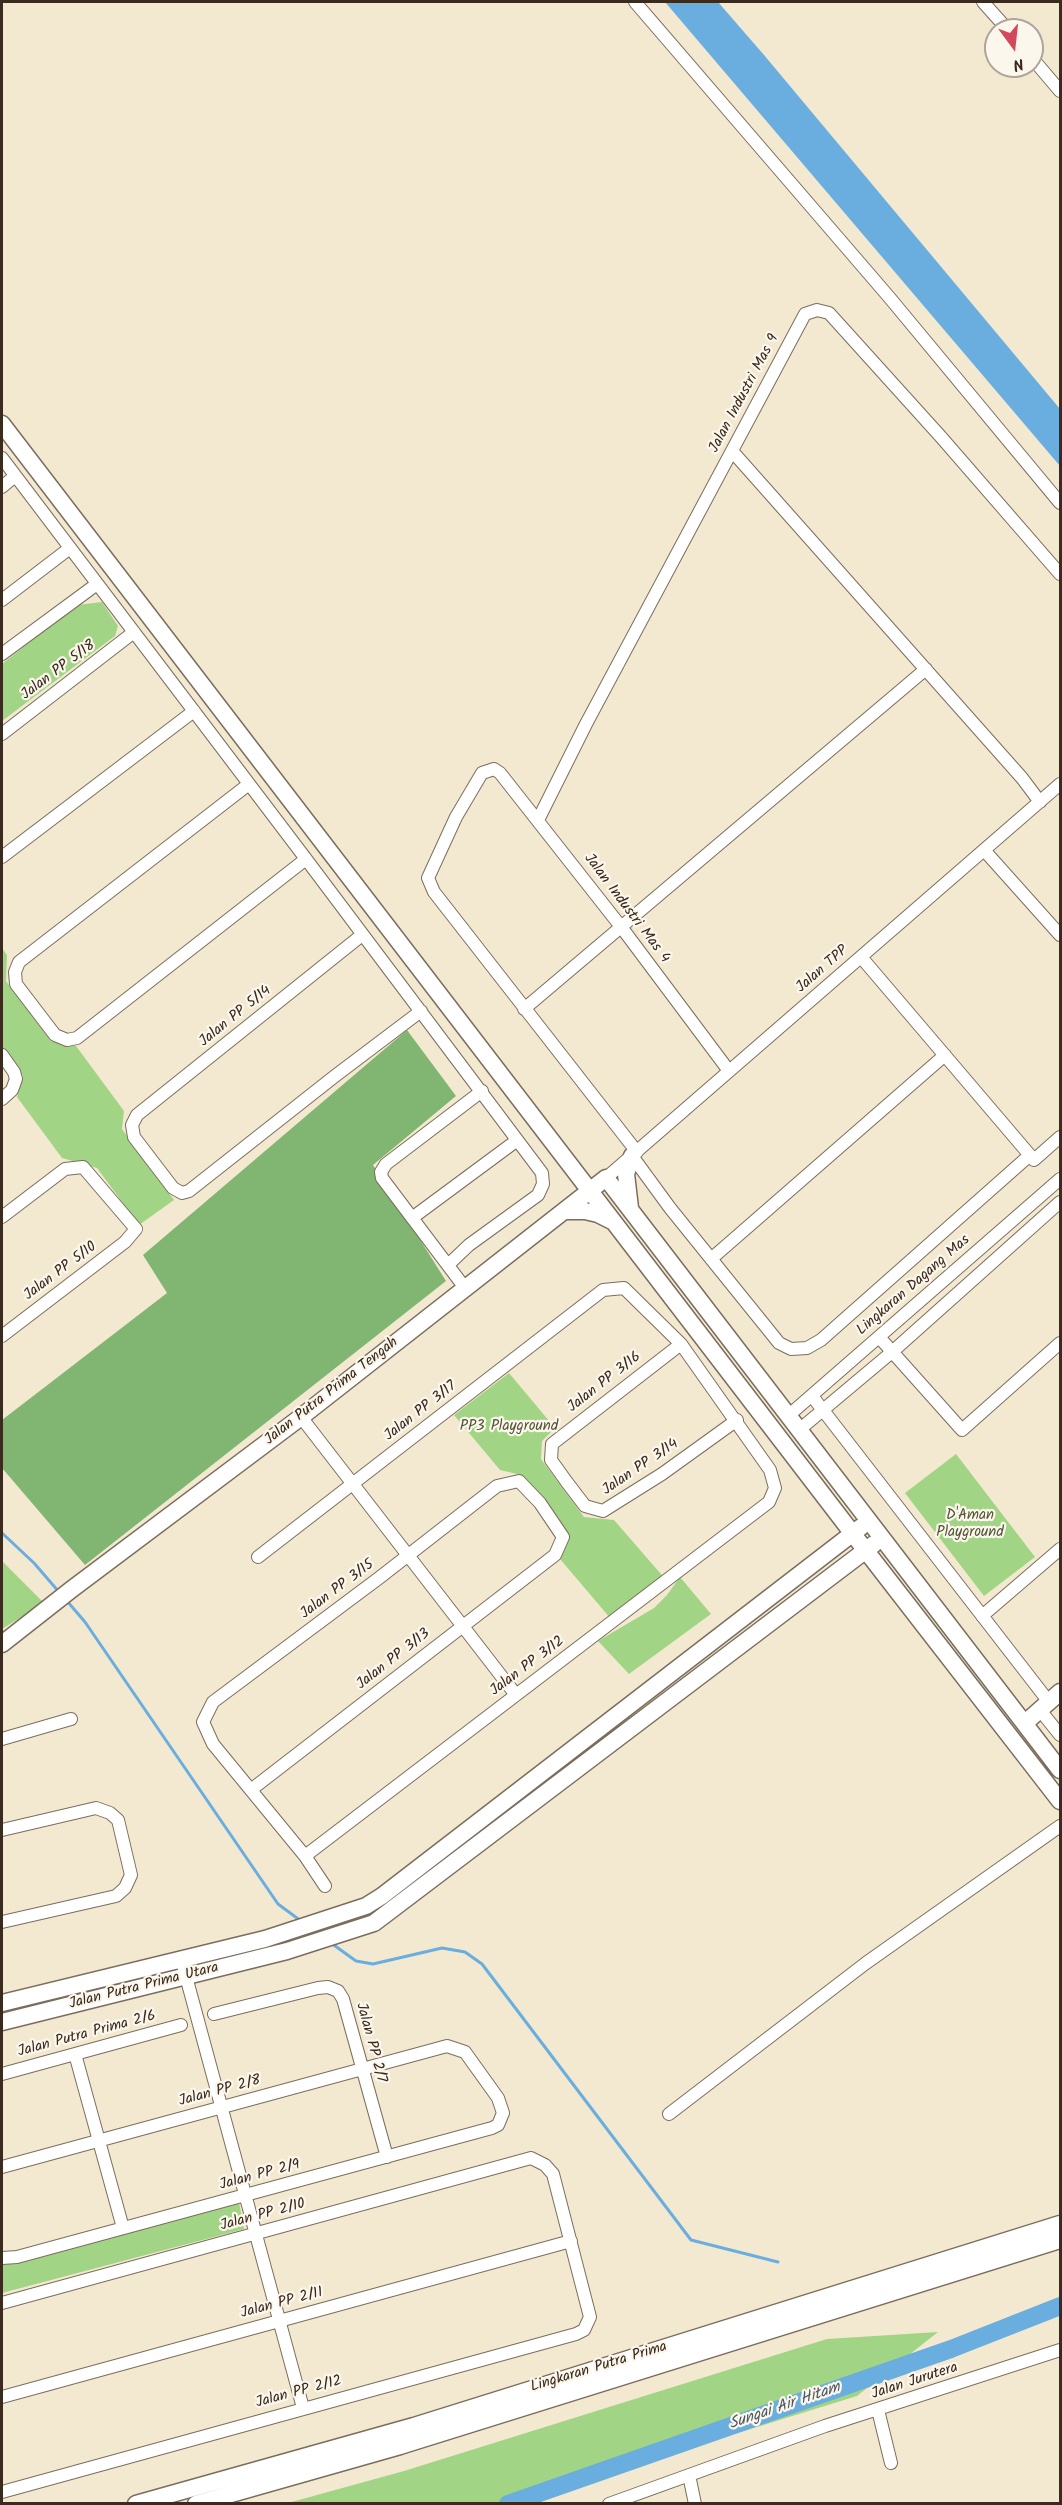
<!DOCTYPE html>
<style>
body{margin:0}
#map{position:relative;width:1062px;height:2505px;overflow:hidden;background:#f3e9d1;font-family:Kalam,sans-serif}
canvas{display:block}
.frame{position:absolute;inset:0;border:3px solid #3b2a1e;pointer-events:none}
.north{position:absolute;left:984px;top:18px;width:60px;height:60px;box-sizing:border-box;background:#fbf7ec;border:2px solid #aea59a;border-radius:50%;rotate:165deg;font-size:16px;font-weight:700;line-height:24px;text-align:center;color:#3b2a1e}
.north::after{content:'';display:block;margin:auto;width:21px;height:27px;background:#d1495b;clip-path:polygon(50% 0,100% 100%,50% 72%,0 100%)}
</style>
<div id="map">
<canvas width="1062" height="2505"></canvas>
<div class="frame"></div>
<div class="north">N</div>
</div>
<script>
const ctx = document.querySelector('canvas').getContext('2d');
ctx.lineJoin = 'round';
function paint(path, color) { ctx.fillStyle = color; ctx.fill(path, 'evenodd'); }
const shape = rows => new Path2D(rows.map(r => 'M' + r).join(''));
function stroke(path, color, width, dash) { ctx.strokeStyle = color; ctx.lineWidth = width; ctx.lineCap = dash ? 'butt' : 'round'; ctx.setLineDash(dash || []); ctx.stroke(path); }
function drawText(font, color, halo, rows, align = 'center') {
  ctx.font = font + ' Kalam,sans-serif'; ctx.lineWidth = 4.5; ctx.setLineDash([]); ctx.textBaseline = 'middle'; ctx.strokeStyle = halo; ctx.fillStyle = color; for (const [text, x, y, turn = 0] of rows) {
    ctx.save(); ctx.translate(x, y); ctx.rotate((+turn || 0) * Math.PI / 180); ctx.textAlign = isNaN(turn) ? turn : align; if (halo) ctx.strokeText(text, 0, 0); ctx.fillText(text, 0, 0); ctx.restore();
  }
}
const green = shape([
 [102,602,118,626,115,636,2,721,2,664,77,605],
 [2,948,7,955,6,981,51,1041,76,1046,124,1111,122,1129,174,1200,139,1225,97,1168,62,1158,17,1097,23,1076,2,1047],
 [509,1373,555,1428,542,1441,541,1459,584,1517,614,1520,667,1581,611,1619,560,1559,566,1537,517,1474,500,1470,454,1415],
 [956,1454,1035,1557,984,1596,905,1493],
 [2,1561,44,1603,2,1629],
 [680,1577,711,1614,629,1674,598,1641,654,1608,667,1595],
 [239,2202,244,2229,2,2293,2,2262],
 [938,2332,857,2396,512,2503,288,2503,404,2471,827,2339]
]);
const forest = shape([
 [407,1030,456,1096,373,1165,446,1281,85,1565,2,1468,2,1420,167,1293,143,1255]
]);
const water = shape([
 [665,2,718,2,764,55,1060,409,1060,466]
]);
const stream = shape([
 [2,1533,34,1563,59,1592],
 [67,1601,85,1622,278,1904,301,1921],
 [331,1943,356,1961,373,1964,442,1948,465,1952,482,1964,691,2240,778,2262]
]);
const river = shape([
 [508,2504,951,2349,1060,2306]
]);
const street = shape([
 [635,2,889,297,1060,503],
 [983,2,1008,30],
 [1032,58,1060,91],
 [732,451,1022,778,1040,802],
 [2,458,306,859,542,1173,543,1184,538,1195,469,1245,448,1265],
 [2,487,15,476],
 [2,600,70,548],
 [2,654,97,584],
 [2,734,134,632],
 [249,784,19,962,15,972,16,984,55,1035,67,1040,77,1038,306,859],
 [538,820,586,724,805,314,817,310,829,313,941,437,1060,574],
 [984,850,1060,935],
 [2,857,194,711],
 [362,935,137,1115,132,1125,134,1137,173,1188,182,1193,189,1191,335,1076,421,1011],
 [861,957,1034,1160,1060,1137],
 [524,1009,926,669],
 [2,1055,14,1072,16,1079,12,1090,2,1099],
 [637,1152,434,892,428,878,456,817,482,773,494,769,500,773,622,928,729,1071],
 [632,1156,670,1208,779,1343,791,1349,807,1348,821,1340,1030,1155],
 [606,1178,1060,784],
 [2,1217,65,1169,83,1167,136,1229,125,1242,2,1336],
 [412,1218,516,1141],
 [711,1259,945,1055],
 [465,1288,382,1178,381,1172,386,1164,482,1091],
 [879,1337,962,1430,1060,1343],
 [681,1344,552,1444,551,1460,566,1481,585,1506,603,1511,662,1474,737,1420],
 [812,1396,1049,1702],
 [788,1416,1060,1179],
 [301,1417,516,1695],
 [799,1430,892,1352,1060,1202],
 [258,1557,603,1290,624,1288,681,1344,770,1470,775,1488,769,1502,305,1856],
 [982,1616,1060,1549],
 [1040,1710,1060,1735],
 [2,1739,71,1719],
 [252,1789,555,1555,563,1537,540,1503,519,1481,497,1486,379,1578,213,1702,203,1722,213,1744,305,1856,325,1886],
 [2,1830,96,1808,110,1813,118,1820,131,1875,125,1888,116,1896,2,1922],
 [181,1958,303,2408],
 [214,2014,318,1988,328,1987,338,1991,343,1999,387,2157],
 [75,2054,123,2228],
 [2,2074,181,2025],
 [669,2114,866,1963,1060,1826],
 [2,2167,447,2046,465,2052,498,2098,503,2113,498,2125,492,2128,17,2257,2,2258],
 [2,2303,531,2158,545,2165,553,2174,590,2317,584,2330,576,2334,2,2492],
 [2,2397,571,2241],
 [878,2410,891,2463],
 [689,2475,695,2504],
 [609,2504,825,2426,1060,2350]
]);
const secondary = shape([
 [2,424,853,1534,1060,1801],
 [630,1208,626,1174,632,1156],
 [564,1211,585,1211,598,1214,612,1221],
 [2,1644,72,1589,301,1417,606,1178,1060,1770],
 [1025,1723,1060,1692],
 [2,2003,265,1939,366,1906,382,1896,861,1527],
 [2,2022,287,1951,374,1923,874,1544],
 [136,2504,414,2426,1060,2224],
 [196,2504,400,2446,1060,2240]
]);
const streetNames = [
 ["Jalan Industri Mas 9",745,394,-62],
 ["Jalan PP 5/18",59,671,-37],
 ["Jalan Industri Mas 4",626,909,53],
 ["Jalan TPP",823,970,-41],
 ["Jalan PP 5/14",236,1017,-39],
 ["Jalan PP 5/10",61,1272,-37],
 ["Lingkaran Dagang Mas",914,1286,-41],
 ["Jalan PP 3/16",605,1383,-38],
 ["Jalan Putra Prima Tengah",332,1392,-38],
 ["Jalan PP 3/17",421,1412,-38],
 ["Jalan PP 3/14",641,1468,-34],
 ["Jalan PP 3/15",338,1590,-37],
 ["Jalan PP 3/13",394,1660,-38],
 ["Jalan PP 3/12",528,1667,-37],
 ["Jalan Putra Prima Utara",144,1987,-14],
 ["Jalan Putra Prima 2/6",87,2035,-15],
 ["Jalan PP 2/7",370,2043,75],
 ["Jalan PP 2/8",220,2092,-15],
 ["Jalan PP 2/9",260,2176,-15],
 ["Jalan PP 2/10",263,2216,-15],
 ["Jalan PP 2/11",282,2304,-15],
 ["Lingkaran Putra Prima",599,2368,-17],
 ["Jalan Jurutera",915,2382,-18],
 ["Jalan PP 2/12",299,2393,-15]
];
const parkNames = [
 ["PP3 Playground",509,1427],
 ["D'Aman",970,1516],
 ["Playground",970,1533]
];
const waterNames = [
 ["Sungai Air Hitam",785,2407,-19]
];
paint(green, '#a1d585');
paint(forest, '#80b672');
paint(water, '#6aaddf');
stroke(stream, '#6aaddf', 3);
stroke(river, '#6aaddf', 18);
stroke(street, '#7b6d5d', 14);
stroke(secondary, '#7b6d5d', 19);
stroke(street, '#fff', 12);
stroke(secondary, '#fff', 16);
drawText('15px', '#3b2a1e', '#fbf7ec', streetNames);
drawText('15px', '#545538', '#fbf7ec', parkNames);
drawText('italic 16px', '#4b5862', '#fbf7ec', waterNames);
</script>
